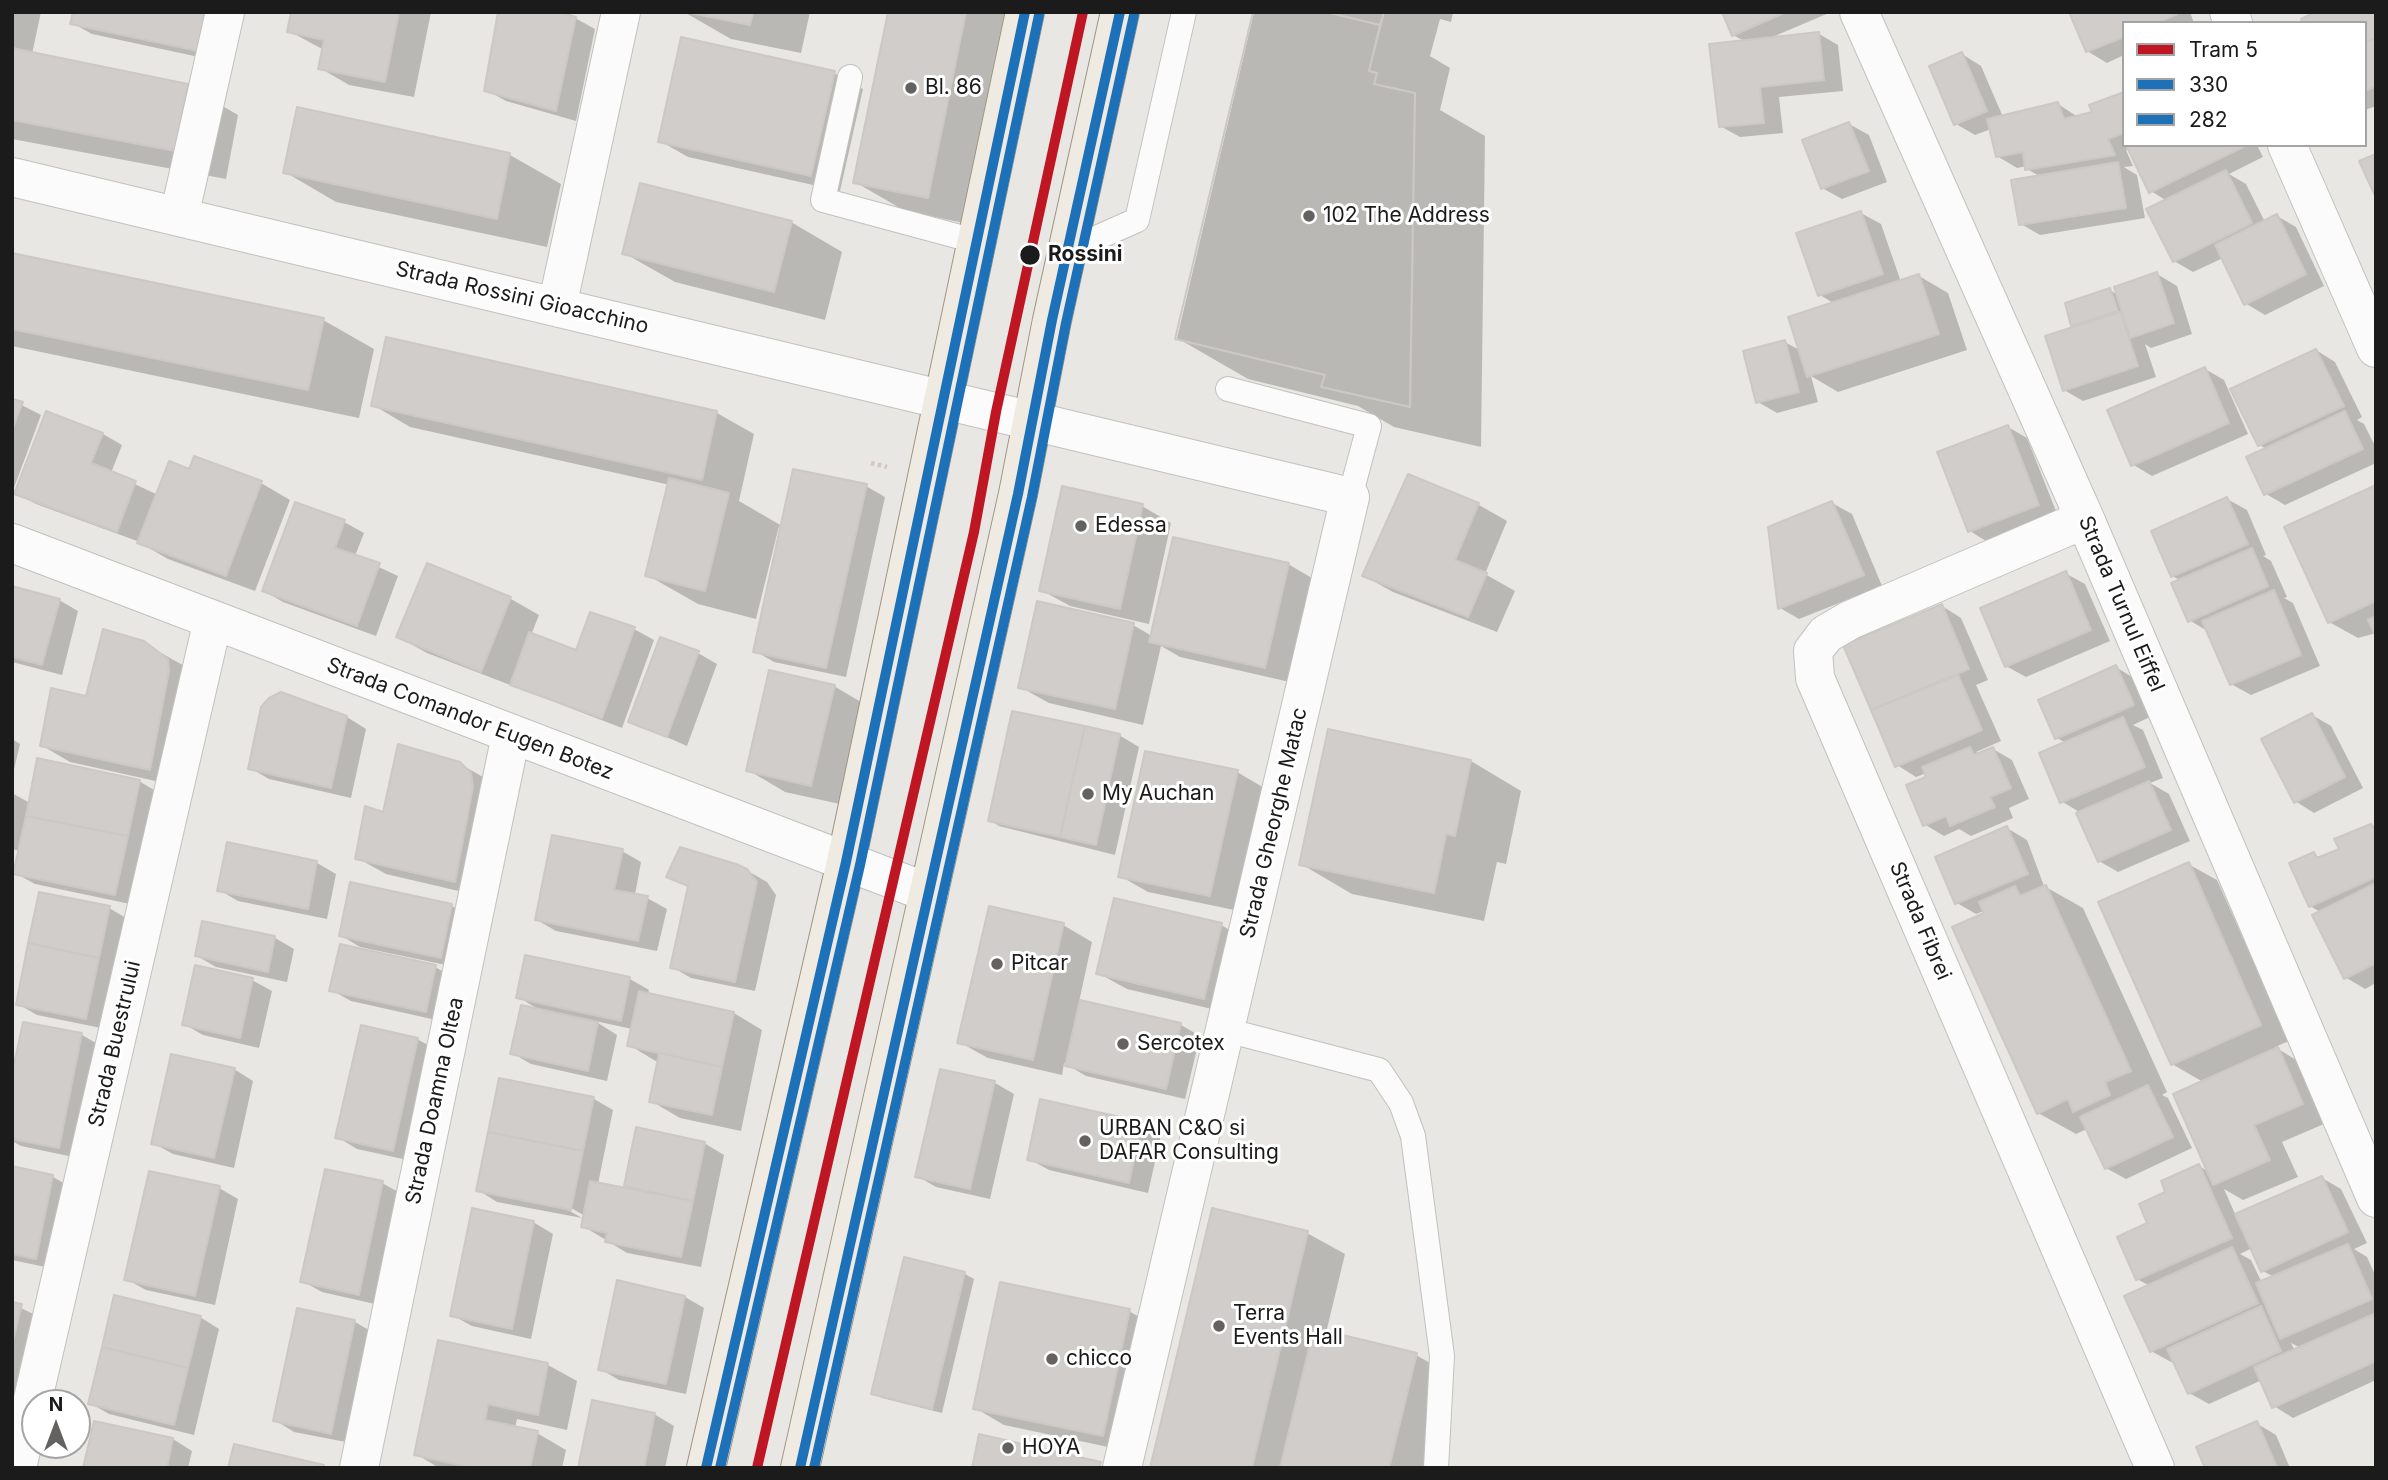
<!DOCTYPE html>
<style>
body{margin:0}
#map{position:relative;width:2388px;height:1480px;overflow:hidden;background:#e9e7e3;font-family:Inter,sans-serif}
canvas{display:block}
.frame{position:absolute;inset:0;border:14px solid #1b1b1b;pointer-events:none}
.legend{position:absolute;left:2122px;top:21px;width:245px;height:126px;box-sizing:border-box;background:#fff;border:2px solid #a4a4a4;margin:0;padding:9px 12px;list-style:none;font-size:21px;color:#1b1b1b}
.legend li{display:flex;align-items:center;gap:14px;height:35px}
.legend b{width:35px;border:2px solid #a4a4a4}
.north{position:absolute;left:21px;top:1389px;width:70px;height:70px;box-sizing:border-box;background:#fff;border:2px solid #a4a4a4;border-radius:50%;rotate:0deg;font-size:19px;font-weight:700;line-height:28px;text-align:center;color:#1b1b1b}
.north::after{content:'';display:block;margin:auto;width:24px;height:32px;background:#636261;clip-path:polygon(50% 0,100% 100%,50% 72%,0 100%)}
</style>
<div id="map">
<canvas width="2388" height="1480"></canvas>
<div class="frame"></div>
<ul class="legend">
<li><b style="height:9px;background:#be1622"></b>Tram 5</li>
<li><b style="height:9px;background:#1d71b8"></b>330</li>
<li><b style="height:9px;background:#1d71b8"></b>282</li>
</ul>
<div class="north">N</div>
</div>
<script>
const ctx = document.querySelector('canvas').getContext('2d');
ctx.lineJoin = 'round';
function paint(path, color) { ctx.fillStyle = color; ctx.fill(path, 'evenodd'); }
const shape = rows => new Path2D(rows.map(r => 'M' + r).join(''));
function stroke(path, color, width, dash) { ctx.strokeStyle = color; ctx.lineWidth = width; ctx.lineCap = dash ? 'butt' : 'round'; ctx.setLineDash(dash || []); ctx.stroke(path); }
function drawText(font, color, halo, rows, align = 'center') {
  ctx.font = font + ' Inter,sans-serif'; ctx.lineWidth = 6; ctx.setLineDash([]); ctx.textBaseline = 'middle'; ctx.strokeStyle = halo; ctx.fillStyle = color; for (const [text, x, y, turn = 0] of rows) {
    ctx.save(); ctx.translate(x, y); ctx.rotate((+turn || 0) * Math.PI / 180); ctx.textAlign = isNaN(turn) ? turn : align; if (halo) ctx.strokeText(text, 0, 0); ctx.fillText(text, 0, 0); ctx.restore();
  }
}
const shadow = shape([
 [12,12,41,12,32,54,188,86,238,115,226,179,12,139],
 [233,12,222,62,92,34,72,23],
 [292,12,431,12,414,97,349,85,320,68,324,50,289,31],
 [684,12,810,12,801,53,731,39],
 [889,12,1021,12,979,226,905,211,855,182],
 [1254,12,1453,12,1451,22,1440,19,1430,56,1450,68,1440,110,1485,136,1481,447,1394,427,1358,406,1248,379,1177,338],
 [1724,12,1829,13,1770,38,1819,34,1838,45,1843,91,1779,97,1783,133,1740,137,1720,126,1746,42,1733,35],
 [2071,12,2190,12,2194,23,2124,23,2124,55,2107,63,2087,51],
 [2376,12,2376,106,2365,110,2365,23],
 [575,18,595,29,576,121,506,101,486,90],
 [1962,54,1981,66,2003,117,2058,104,2078,117,2094,113,2124,94,2124,145,2257,145,2263,157,2229,174,2246,184,2265,222,2277,216,2296,227,2324,286,2265,315,2245,303,2223,258,2193,272,2174,261,2167,201,2151,191,2130,149,2126,150,2133,166,2124,167,2137,175,2145,218,2040,235,2021,224,2041,177,2027,169,2027,166,2017,168,1997,156,1991,129,1975,135,1956,124],
 [834,73,863,89,840,191,688,157,660,141],
 [299,109,510,155,561,184,547,247,336,202,285,172],
 [1849,124,1869,135,1887,182,1842,199,1822,188],
 [1861,213,1881,224,1901,282,1919,276,1948,293,1967,350,1838,392,1811,376,1818,402,1777,413,1758,402,1785,342,1801,351,1835,304,1820,295],
 [791,222,842,252,825,320,675,282,624,253],
 [12,255,323,320,374,349,359,418,12,346],
 [2157,274,2177,286,2192,334,2151,348,2145,344,2156,377,2083,401,2064,390,2078,327,2073,324,2110,290,2118,295],
 [2316,350,2335,362,2362,417,2357,420,2364,424,2376,448,2376,463,2285,505,2266,494,2267,449,2259,445],
 [2205,369,2224,380,2248,434,2152,476,2132,464],
 [12,400,41,415,12,493],
 [373,405,717,413,754,434,739,501,782,526,866,486,885,497,846,677,774,662,755,651,782,527,779,526,756,619,698,604,647,575,670,485,410,427],
 [47,413,103,434,122,445,111,473,158,495,190,471,261,483,290,500,255,591,168,559,137,541,36,504,16,493],
 [2008,427,2027,438,2058,516,1989,543,1970,531],
 [1409,476,1479,505,1507,521,1485,574,1515,591,1497,632,1393,592,1364,576],
 [2376,487,2376,633,2358,638,2329,622],
 [2227,499,2247,510,2266,555,2263,556,2271,561,2287,597,2284,598,2293,603,2320,666,2251,695,2231,684,2209,632,2189,620,2180,580,2172,576],
 [1832,503,1852,514,1882,586,1799,619,1780,608,1770,528],
 [296,505,344,522,364,533,355,556,398,576,376,636,283,602,264,591],
 [1142,506,1171,523,1149,624,1070,606,1041,590],
 [1288,564,1317,581,1294,683,1180,657,1161,646,1143,725,1049,703,1020,687,1133,625,1152,636],
 [427,566,511,599,539,615,531,635,577,652,634,629,654,640,622,728,427,653,398,637],
 [2065,573,2085,584,2110,641,2026,677,2006,666],
 [12,588,59,600,78,611,62,675,12,662],
 [1942,606,1961,618,1988,680,1976,685,2001,741,1976,752,1980,754,1993,749,2012,760,2029,799,2009,808,2013,818,1971,836,1959,829,1944,836,1924,824,1928,778,1926,773,1916,777,1897,765,1846,646],
 [104,631,156,650,186,667,178,786,70,762,41,745,88,698],
 [698,653,717,664,687,746,630,721],
 [2116,667,2135,679,2152,716,2133,725,2143,730,2163,778,2150,783,2169,794,2190,841,2118,872,2099,861,2081,813,2061,801,2066,743,2057,738],
 [834,686,871,708,849,806,785,792,748,770],
 [2312,715,2331,726,2363,788,2314,813,2295,801],
 [347,717,366,729,351,798,269,779,250,768],
 [1119,735,1139,747,1115,855,999,826,990,820],
 [12,739,20,744,12,778],
 [1471,761,1521,791,1506,864,1497,862,1484,921,1352,894,1301,864],
 [460,764,490,781,484,897,386,874,357,858,385,814],
 [1237,772,1266,789,1239,911,1148,892,1120,876],
 [139,781,159,793,135,905,35,884,15,873,20,851,12,849,12,793,30,803],
 [2371,826,2376,829,2376,983,2365,989,2345,977,2322,913,2310,906,2314,854,2321,858,2341,850],
 [2007,828,2027,840,2044,886,2083,908,2167,1092,2162,1095,2168,1098,2192,1148,2126,1179,2106,1168,2087,1129,2076,1134,2038,1113,1993,911,1992,908,1976,914,1957,903],
 [229,844,317,863,336,874,327,919,238,901,219,890],
 [622,851,641,862,635,895,647,898,667,909,657,951,556,931,537,920],
 [2188,864,2217,880,2289,1041,2275,1047,2306,1066,2331,1121,2282,1142,2298,1177,2243,1200,2224,1189,2236,1216,2322,1178,2341,1189,2367,1243,2354,1249,2367,1257,2376,1277,2376,1380,2293,1418,2274,1406,2262,1380,2209,1404,2189,1393,2174,1361,2171,1362,2151,1351,2150,1286,2137,1279,2150,1224,2168,1193,2199,1166,2209,1172,2203,1082,2172,1064],
 [2252,1248,2263,1271,2274,1277,2262,1283,2251,1260,2240,1254],
 [2291,1343,2301,1348,2295,1351],
 [746,870,767,882,776,895,755,991,691,978,672,967,690,888,669,876],
 [452,906,471,917,460,968,360,947,340,935],
 [109,908,128,919,106,1029,37,1015,18,1004],
 [1063,925,1092,942,1079,1002,1181,1025,1200,1036,1185,1099,1086,1076,1064,1063,1062,1075,988,1058,959,1042],
 [1221,925,1250,942,1233,1014,1127,989,1098,973],
 [275,938,294,949,287,982,216,967,197,956],
 [527,957,630,979,649,990,648,995,734,1013,762,1030,741,1131,680,1118,651,1101,659,1063,629,1045,632,1029,595,1021,617,1035,607,1081,531,1064,512,1053,541,1011,518,997],
 [435,967,455,978,445,1022,351,1001,331,990],
 [252,980,272,991,259,1048,203,1035,184,1024],
 [24,1024,82,1035,101,1046,78,1158,21,1146,12,1141,12,1083],
 [417,1039,437,1050,412,1161,357,1149,337,1137],
 [234,1069,253,1081,234,1168,173,1154,153,1143],
 [941,1071,995,1083,1014,1094,990,1199,936,1187,917,1176],
 [500,1080,594,1099,613,1110,598,1184,625,1188,638,1129,704,1143,724,1155,701,1267,627,1253,583,1226,585,1216,564,1204,563,1207,582,1218,497,1202,478,1190],
 [1142,1123,1161,1135,1148,1193,1049,1170,1029,1159],
 [12,1168,53,1177,72,1188,55,1269,12,1260],
 [382,1183,402,1194,379,1305,322,1292,302,1281],
 [219,1188,238,1199,215,1305,146,1290,126,1279],
 [533,1222,553,1234,531,1339,472,1326,452,1315],
 [1307,1233,1345,1254,1326,1333,1416,1355,1453,1376,1431,1468,1152,1468],
 [905,1260,965,1274,974,1279,942,1413,882,1398,873,1393],
 [685,1297,704,1308,686,1394,619,1380,600,1369],
 [12,1304,40,1317,22,1396,12,1394],
 [298,1310,355,1322,374,1333,351,1443,294,1432,275,1420],
 [1129,1311,1158,1328,1132,1452,1004,1425,975,1408],
 [200,1317,219,1329,194,1435,109,1414,90,1403],
 [440,1342,548,1365,577,1381,567,1430,517,1419,515,1428,537,1433,566,1450,562,1468,439,1468,416,1454],
 [654,1414,674,1426,665,1468,580,1468],
 [2256,1423,2276,1435,2290,1468,2207,1468],
 [173,1439,192,1451,188,1468,85,1468]
]);
const building = shape([
 [73,12,212,12,203,52,70,24,73,12],
 [291,12,399,12,385,82,318,69,324,40,287,32,291,12],
 [498,12,559,12,576,17,556,111,484,91,498,12],
 [686,12,753,12,750,25,686,12],
 [888,12,966,12,928,198,853,183,888,12],
 [1253,12,1326,12,1380,25,1369,71,1377,73,1374,84,1415,93,1410,407,1321,387,1325,375,1175,339,1253,12],
 [1253,12,1384,12,1369,71,1377,73,1374,84,1415,93,1410,407,1321,387,1325,375,1175,339,1253,12],
 [1326,12,1384,12,1380,25,1326,12],
 [1722,12,1786,12,1732,36,1722,12],
 [2069,12,2176,12,2177,14,2157,23,2124,23,2124,37,2086,52,2069,12],
 [2316,12,2376,12,2376,38,2365,42,2365,23,2303,23,2301,19,2316,12],
 [1819,32,1824,80,1760,87,1764,123,1719,127,1709,44,1819,32],
 [681,37,835,71,811,176,658,142,681,37],
 [2376,38,2376,86,2365,91,2365,42,2376,38],
 [12,48,188,84,175,151,12,120,12,48],
 [1962,52,1987,111,1954,125,1929,66,1962,52],
 [2124,92,2124,133,2108,139,2115,155,2025,170,2023,152,1996,157,1987,119,2058,102,2064,119,2092,112,2089,105,2124,92],
 [297,107,510,153,497,219,283,173,297,107],
 [1849,122,1869,171,1821,189,1802,140,1849,122],
 [2126,145,2244,145,2245,146,2149,193,2126,145],
 [2376,154,2376,198,2359,161,2376,154],
 [2118,162,2126,208,2019,225,2011,180,2118,162],
 [2226,170,2252,223,2173,262,2146,209,2226,170],
 [640,183,792,221,774,292,622,254,640,183],
 [1861,211,1883,274,1818,296,1796,233,1861,211],
 [2277,214,2306,274,2244,305,2215,245,2277,214],
 [12,253,324,318,308,390,12,329,12,253],
 [2157,272,2174,323,2130,338,2114,287,2157,272],
 [1919,274,1939,334,1807,377,1788,317,1919,274],
 [2110,288,2118,311,2071,326,2065,303,2110,288],
 [2120,312,2138,366,2063,391,2045,336,2120,312],
 [386,337,717,411,702,480,371,406,386,337],
 [1785,340,1799,392,1756,403,1743,351,1785,340],
 [2316,349,2344,406,2258,446,2230,389,2316,349],
 [2205,367,2229,423,2131,466,2107,410,2205,367],
 [12,399,23,402,12,430,12,399],
 [46,411,103,433,91,463,136,481,117,532,14,494,46,411],
 [2345,411,2363,449,2264,495,2246,457,2345,411],
 [2008,425,2039,505,1968,532,1937,452,2008,425],
 [194,456,262,481,226,576,137,543,169,461,189,469,194,456],
 [793,469,867,484,826,668,753,652,793,469],
 [1408,474,1479,503,1455,560,1487,573,1468,617,1362,576,1408,474],
 [669,478,729,493,705,591,645,576,669,478],
 [2376,485,2376,601,2328,623,2284,527,2376,485],
 [1062,486,1143,504,1120,609,1039,591,1062,486],
 [2227,497,2248,544,2171,577,2151,531,2227,497],
 [1832,501,1864,575,1778,609,1768,527,1832,501],
 [295,502,345,520,335,548,380,563,357,626,262,591,295,502],
 [1173,537,1289,563,1265,668,1149,642,1173,537],
 [2252,548,2268,586,2188,622,2171,583,2252,548],
 [427,563,511,597,481,672,396,637,427,563],
 [2066,571,2091,630,2005,667,1980,608,2066,571],
 [12,586,60,599,42,665,12,657,12,586],
 [2274,590,2301,655,2230,685,2202,621,2274,590],
 [1037,601,1134,623,1115,709,1018,688,1037,601],
 [1942,604,1969,669,1871,710,1843,645,1942,604],
 [590,612,635,627,602,718,510,685,529,632,576,650,590,612],
 [2376,616,2376,637,2368,620,2376,616],
 [103,629,144,641,168,659,169,671,150,770,40,746,51,688,86,696,103,629],
 [660,637,699,651,667,737,628,722,660,637],
 [2116,665,2134,705,2055,739,2038,700,2116,665],
 [769,670,835,685,811,786,746,771,769,670],
 [1958,675,1982,730,1895,767,1871,710,1958,675],
 [281,692,347,716,331,788,248,769,261,707,269,698,281,692],
 [1012,711,1085,726,1060,837,988,821,1012,711],
 [2312,713,2345,777,2294,803,2261,739,2312,713],
 [2123,717,2145,767,2060,803,2039,753,2123,717],
 [1085,726,1120,734,1096,845,1060,837,1085,726],
 [1328,729,1471,760,1455,836,1446,834,1434,893,1299,865,1328,729],
 [398,744,460,762,471,773,473,787,455,882,355,859,365,806,383,812,398,744],
 [1970,747,1974,755,1993,747,2011,788,1990,797,1995,807,1950,826,1946,816,1923,826,1906,785,1926,777,1922,767,1970,747],
 [1145,751,1238,770,1210,896,1118,877,1145,751],
 [37,758,140,780,128,836,26,816,37,758],
 [2149,781,2171,830,2098,862,2076,813,2149,781],
 [26,816,128,836,115,895,13,874,26,816],
 [2371,824,2376,830,2376,877,2309,907,2289,863,2314,852,2317,858,2339,849,2334,839,2371,824],
 [2007,826,2028,874,1955,904,1935,857,2007,826],
 [552,835,623,849,614,890,648,896,638,941,535,920,552,835],
 [227,842,317,861,308,909,217,891,227,842],
 [680,847,736,864,747,869,757,882,735,982,670,968,688,886,666,877,680,847],
 [2189,862,2261,1025,2171,1065,2098,902,2189,862],
 [350,882,452,904,441,958,339,936,350,882],
 [2376,883,2376,963,2344,979,2312,915,2376,883],
 [2046,885,2131,1071,2105,1082,2110,1095,2073,1112,2068,1099,2037,1114,1952,927,1984,913,1979,902,2015,886,2020,896,2046,885],
 [39,892,110,906,99,958,28,943,39,892],
 [1114,898,1222,923,1204,999,1096,974,1114,898],
 [989,906,1064,923,1033,1060,957,1043,989,906],
 [202,921,275,936,268,972,195,956,202,921],
 [28,943,99,958,86,1019,16,1005,28,943],
 [340,944,436,965,426,1012,329,991,340,944],
 [525,955,630,977,621,1021,516,998,525,955],
 [195,965,253,978,240,1038,182,1025,195,965],
 [639,991,734,1012,722,1067,627,1046,639,991],
 [1080,1000,1181,1023,1166,1089,1065,1066,1080,1000],
 [521,1005,598,1022,588,1071,510,1054,521,1005],
 [23,1022,82,1033,59,1148,12,1139,12,1074,23,1022],
 [361,1025,418,1038,393,1151,335,1138,361,1025],
 [2278,1047,2303,1104,2254,1125,2270,1160,2213,1185,2173,1094,2278,1047],
 [659,1053,722,1067,712,1115,649,1102,659,1053],
 [171,1054,235,1068,214,1158,151,1144,171,1054],
 [940,1069,995,1081,970,1189,915,1177,940,1069],
 [499,1078,594,1097,583,1151,488,1132,499,1078],
 [2148,1085,2173,1137,2105,1169,2080,1117,2148,1085],
 [1040,1099,1142,1122,1129,1183,1027,1160,1040,1099],
 [636,1127,705,1142,693,1201,624,1186,636,1127],
 [488,1132,583,1151,571,1210,476,1191,488,1132],
 [2199,1164,2232,1238,2136,1280,2117,1237,2147,1223,2139,1204,2165,1192,2161,1181,2199,1164],
 [12,1166,53,1175,36,1259,12,1254,12,1166],
 [325,1169,383,1181,359,1295,300,1282,325,1169],
 [149,1171,220,1186,195,1296,124,1280,149,1171],
 [2322,1176,2348,1232,2261,1272,2235,1214,2322,1176],
 [590,1181,693,1201,681,1257,605,1242,607,1233,581,1227,590,1181],
 [472,1208,534,1221,512,1329,450,1316,472,1208],
 [1212,1208,1308,1231,1252,1468,1150,1468,1212,1208],
 [2348,1244,2372,1299,2280,1339,2256,1283,2348,1244],
 [2232,1247,2258,1303,2150,1352,2124,1296,2232,1247],
 [904,1257,965,1272,932,1409,871,1394,904,1257],
 [617,1280,685,1296,666,1384,598,1370,617,1280],
 [1000,1282,1130,1309,1103,1436,973,1409,1000,1282],
 [114,1295,201,1316,188,1368,102,1347,114,1295],
 [12,1302,22,1304,12,1344,12,1302],
 [2261,1306,2281,1351,2188,1394,2167,1349,2261,1306],
 [297,1308,355,1320,331,1434,273,1421,297,1308],
 [2376,1313,2376,1361,2272,1408,2254,1367,2376,1313],
 [1314,1328,1417,1353,1389,1468,1280,1468,1314,1328],
 [438,1340,548,1363,538,1415,488,1404,485,1420,538,1431,530,1468,473,1468,414,1455,438,1340],
 [102,1347,188,1368,174,1425,88,1404,102,1347],
 [592,1400,655,1413,644,1468,578,1468,592,1400],
 [94,1421,173,1438,167,1468,83,1468,94,1421],
 [2257,1421,2277,1468,2205,1468,2196,1447,2257,1421],
 [979,1434,1101,1462,1099,1468,972,1468,979,1434],
 [234,1444,324,1465,323,1468,228,1468,234,1444]
]);
const path = shape([
 [871,463,887,467]
]);
const service = shape([
 [850,77,823,200,975,241],
 [1067,251,1137,220,1184,12],
 [1228,389,1369,426,1350,497],
 [1226,1030,1379,1070,1401,1103,1413,1136,1442,1356,1436,1468]
]);
const minor = shape([
 [1859,12,2085,519,2376,1198],
 [2229,12,2233,23],
 [2287,145,2376,348],
 [12,177,1350,497,1122,1468],
 [179,217,225,12],
 [557,307,621,12],
 [2085,519,1850,620,1826,634,1813,651,1815,678,2155,1468],
 [12,543,929,893],
 [17,1468,213,620],
 [359,1468,511,735]
]);
const primary = shape([
 [706,1468,846,862,1025,12],
 [800,1468,1018,494,1052,320,1120,12]
]);
const bus1 = shape([
 [706,1468,846,862,1025,12],
 [800,1468,1018,494,1052,320,1120,12]
]);
const bus2 = shape([
 [720,1468,860,865,1039,15],
 [814,1468,1032,497,1066,323,1134,15]
]);
const tram1 = shape([
 [757,1468,974,532,996,412,1083,12]
]);
const markers = [
 [911,88,7,"#636261"],
 [1309,216,7,"#636261"],
 [1030,255,11,"#1b1b1b"],
 [1081,526,7,"#636261"],
 [1088,794,7,"#636261"],
 [997,964,7,"#636261"],
 [1123,1044,7,"#636261"],
 [1085,1141,7,"#636261"],
 [1219,1326,7,"#636261"],
 [1052,1359,7,"#636261"],
 [1008,1448,7,"#636261"]
];
const poiNames = [
 ["Bl. 86",925,88],
 ["102 The Address",1323,216],
 ["Edessa",1095,526],
 ["My Auchan",1102,794],
 ["Pitcar",1011,964],
 ["Sercotex",1137,1044],
 ["URBAN C&O si",1099,1129],
 ["DAFAR Consulting",1099,1153],
 ["Terra",1233,1314],
 ["Events Hall",1233,1338],
 ["chicco",1066,1359],
 ["HOYA",1022,1448]
];
const stopNames = [
 ["Rossini",1048,255]
];
const streetNames = [
 ["Strada Rossini Gioacchino",522,298,13],
 ["Strada Turnul Eiffel",2121,604,67],
 ["Strada Comandor Eugen Botez",470,719,21],
 ["Strada Gheorghe Matac",1274,823,-77],
 ["Strada Fibrei",1920,921,67],
 ["Strada Buestrului",115,1044,-77],
 ["Strada Doamna Oltea",435,1101,-78]
];
paint(shadow, '#0003');
paint(building, '#d0cdca');
stroke(building, '#ccc9c5', 2);
stroke(service, '#c2c1bf', 26);
stroke(minor, '#c2c1bf', 40);
stroke(primary, '#9f9481', 40);
stroke(path, '#d5c6c4', 4.5, [3.5, 3.5]);
stroke(service, '#fcfbfb', 24);
stroke(minor, '#fcfbfb', 38);
stroke(primary, '#efeae2', 38);
stroke(bus1, '#1d71b8', 10);
stroke(bus2, '#1d71b8', 10);
stroke(tram1, '#be1622', 10);
for (const [x, y, r, color] of markers) { const dot = new Path2D(); dot.arc(x, y, r, 0, 2 * Math.PI); ctx.fillStyle = color; ctx.fill(dot); stroke(dot, '#fff', 2.5); }
drawText('21px', '#1b1b1b', '#fff', poiNames, 'left');
drawText('bold 21px', '#1b1b1b', '#fff', stopNames, 'left');
drawText('21px', '#1b1b1b', '#fff', streetNames);
</script>
